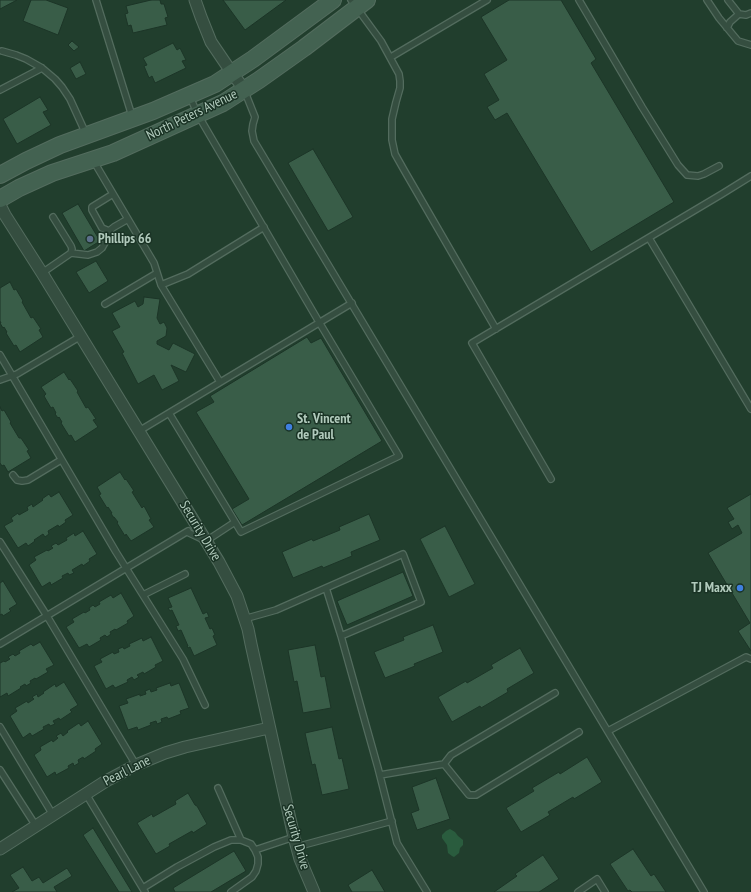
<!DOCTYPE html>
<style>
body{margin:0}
canvas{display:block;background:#213e2d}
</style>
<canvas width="751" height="892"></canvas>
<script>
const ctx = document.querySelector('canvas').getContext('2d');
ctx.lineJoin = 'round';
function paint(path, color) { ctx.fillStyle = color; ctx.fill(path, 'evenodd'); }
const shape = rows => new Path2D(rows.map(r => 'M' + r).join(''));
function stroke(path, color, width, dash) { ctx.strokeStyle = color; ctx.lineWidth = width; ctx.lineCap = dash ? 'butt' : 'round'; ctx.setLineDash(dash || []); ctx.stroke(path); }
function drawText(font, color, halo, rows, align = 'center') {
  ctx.font = font + ' "PT Sans Narrow",sans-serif'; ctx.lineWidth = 3; ctx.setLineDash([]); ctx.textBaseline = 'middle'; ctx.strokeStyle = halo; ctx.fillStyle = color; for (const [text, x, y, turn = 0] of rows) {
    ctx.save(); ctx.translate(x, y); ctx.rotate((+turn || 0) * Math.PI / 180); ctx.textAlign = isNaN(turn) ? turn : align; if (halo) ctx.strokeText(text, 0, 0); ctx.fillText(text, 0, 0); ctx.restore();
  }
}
const water = shape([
 [450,829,455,832,458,836,463,840,463,845,460,848,459,853,454,857,452,856,448,853,447,845,442,838,442,835,446,831]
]);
const building = shape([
 [0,0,17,0,0,9,0,0],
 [31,0,46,0,68,8,58,35,23,21,31,0],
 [151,0,160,0,161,4,164,4,168,17,165,18,167,25,133,33,131,25,128,26,125,14,128,13,126,6,151,0],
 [223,0,286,0,245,30,223,0],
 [509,0,561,0,596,59,591,63,674,202,591,252,507,113,495,120,487,107,499,100,484,74,507,60,481,17,509,0],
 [72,41,79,47,74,51,68,45,72,41],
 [173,43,177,50,180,48,186,60,182,61,186,68,155,83,152,76,149,78,144,66,147,65,143,58,173,43],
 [80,62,86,74,76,79,70,68,80,62],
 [40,97,48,110,43,112,51,125,17,144,3,119,40,97],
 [313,149,353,217,328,231,288,163,313,149],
 [78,204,100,241,84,251,62,213,78,204],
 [96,261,108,281,89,293,76,272,96,261],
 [10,282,14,290,16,289,23,301,22,302,31,318,33,317,41,329,39,330,43,337,20,352,16,345,14,346,6,333,7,332,4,327,3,328,0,323,1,323,0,321,0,288,10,282],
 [144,297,160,299,157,318,160,324,164,322,167,328,166,336,157,341,157,344,169,350,173,343,195,354,186,372,171,365,179,381,162,390,154,375,138,384,122,353,124,352,112,331,120,327,112,313,135,301,138,307,143,304,144,297],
 [307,337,311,343,321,338,382,441,242,525,232,509,249,499,196,412,214,402,210,396,307,337],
 [64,372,69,380,70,379,78,391,77,392,86,408,88,407,96,419,93,420,98,427,75,442,71,435,69,436,61,423,62,422,59,417,58,418,55,414,56,413,53,407,51,408,44,396,46,394,41,387,64,372],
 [0,407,2,411,4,410,11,422,10,423,19,438,21,438,29,450,27,451,31,458,8,472,4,465,2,466,0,463,0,407],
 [120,472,125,480,126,479,134,491,132,492,142,508,144,506,151,519,149,520,154,527,131,541,126,534,125,536,117,523,118,522,114,517,113,517,111,513,112,513,108,507,107,508,99,495,101,494,97,487,120,472],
 [59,492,73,515,65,520,66,522,59,527,58,525,48,531,49,534,45,537,43,534,34,540,35,541,28,546,26,543,18,548,4,526,13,521,11,518,18,513,19,515,28,510,27,507,32,504,33,507,43,500,42,499,49,494,51,497,59,492],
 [751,494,751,651,738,631,750,623,708,553,742,533,738,525,732,529,728,522,734,519,727,508,751,494],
 [369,514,380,540,351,552,352,556,323,568,322,566,293,578,282,552,312,539,313,541,340,530,339,527,369,514],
 [445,526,475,584,449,597,420,539,445,526],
 [83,531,97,554,89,559,90,561,83,566,82,564,72,570,74,573,69,575,68,573,62,576,63,578,51,585,50,582,42,587,29,565,36,560,34,557,47,550,48,551,53,548,51,546,56,543,58,545,67,540,66,538,74,533,75,536,83,531],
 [403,572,413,596,347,625,337,601,403,572],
 [3,581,17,604,9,609,11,611,3,616,2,614,0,615,0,583,3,581],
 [191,588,203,614,207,612,209,617,205,618,210,629,212,628,215,635,213,636,217,645,194,656,190,647,188,648,187,646,188,646,181,630,178,631,176,626,179,625,172,610,170,611,168,608,172,607,168,598,191,588],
 [121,593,134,616,127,621,128,623,116,630,115,629,110,632,111,634,107,637,105,635,100,638,101,640,89,647,87,644,79,648,66,627,74,622,72,619,84,612,85,613,90,610,89,608,93,605,95,607,100,604,99,602,111,595,113,598,121,593],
 [433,625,443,652,414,664,415,666,385,678,374,652,404,640,403,637,433,625],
 [151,637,163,661,155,665,156,667,144,674,143,672,137,675,139,677,134,680,132,677,127,680,128,682,115,688,113,685,106,689,94,666,102,662,100,659,113,652,114,654,119,652,118,649,123,647,124,649,130,646,129,644,142,638,143,641,151,637],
 [40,642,54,665,46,669,48,672,36,679,35,678,30,681,31,683,26,686,25,684,20,687,21,688,8,696,7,693,0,697,0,663,4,661,5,662,10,659,8,657,13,654,15,656,20,653,19,651,31,644,33,646,40,642],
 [315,645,321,677,325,676,331,708,303,713,297,681,294,682,288,650,315,645],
 [520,648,534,673,507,689,508,692,481,708,480,706,452,722,438,697,466,681,467,683,493,668,491,665,520,648],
 [64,682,78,705,70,710,72,712,60,720,59,718,53,721,55,724,50,726,49,724,43,727,44,729,32,736,30,733,23,738,10,716,17,711,15,708,27,701,28,703,34,699,32,697,37,694,38,697,44,693,43,692,55,684,56,687,64,682],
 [170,683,171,686,179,683,189,708,180,711,181,714,168,719,167,717,161,719,162,722,157,724,156,721,150,723,151,725,138,730,137,727,128,730,119,706,128,703,126,699,140,694,140,696,146,694,145,691,150,689,151,692,157,690,156,688,170,683],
 [88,721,102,744,95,749,96,751,84,759,83,757,78,760,79,763,74,766,73,763,68,766,69,768,56,775,55,772,47,777,34,755,41,750,40,747,52,740,53,742,58,738,56,736,61,733,63,736,68,732,67,731,79,723,81,726,88,721],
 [332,727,339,759,342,758,349,789,322,795,315,764,312,765,305,733,332,727],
 [587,757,602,782,574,799,573,797,548,812,550,815,521,832,506,808,534,791,532,788,559,772,560,774,587,757],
 [436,778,450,819,417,830,411,813,419,810,412,787,436,778],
 [188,793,195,805,197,806,207,824,193,833,192,831,169,844,170,846,156,854,137,823,152,814,153,817,176,804,175,801,188,793],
 [93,828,132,892,119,892,83,835,93,828],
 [633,849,651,876,654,874,666,892,632,892,630,890,628,891,610,864,633,849],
 [234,851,246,871,211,892,175,892,173,888,234,851],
 [543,855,559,879,539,892,494,892,517,876,515,874,543,855],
 [23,867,32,881,39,877,43,883,67,868,72,876,54,887,57,892,12,892,19,888,10,875,23,867],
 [372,870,385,892,352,892,348,885,372,870]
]);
const lane = shape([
 [96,0,132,116],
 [351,0,381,41,399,74,400,81,400,88,396,102,392,119,392,140,395,154,404,170,496,329],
 [579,0,642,107,678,165,687,175,698,176,704,174,719,166],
 [707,0,719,18,738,41,751,45],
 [728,0,739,14,746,15,751,13],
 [727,28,730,22,739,14],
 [2,51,16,55,26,59,42,68,55,79,62,87,70,99,86,134],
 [391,57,487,0],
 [0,90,42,68],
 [245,92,255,117,253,124,252,131,254,141,704,892],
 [93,160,154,263,161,285,220,382],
 [109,231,102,228,92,210,92,207,113,194],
 [649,238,751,409],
 [71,253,88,255,97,252,102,248,107,239,109,231,114,227,128,219],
 [42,273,71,253,72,249,71,246,53,217],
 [161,285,188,274,264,227],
 [105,304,157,273],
 [0,355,116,552,183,659,205,705],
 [0,380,17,374,81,336],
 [169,413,235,522],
 [139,431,352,303],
 [13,475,17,480,22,481,28,480,61,460],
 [551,479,472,343,722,194,751,176],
 [187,532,206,541,235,522,241,532,399,456,319,322,198,115,190,97],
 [0,542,47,616,136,765],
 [326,588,341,636,378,768,397,843,427,892],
 [143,595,185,574],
 [244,619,276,610,403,554,421,602,341,636],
 [0,644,188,531],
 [555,693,451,755,444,764,469,795,476,795,579,732],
 [0,727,53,815],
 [608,731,746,657,751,659],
 [0,770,36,826],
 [380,775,444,764],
 [218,788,241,840],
 [86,794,145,892],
 [296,847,392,821],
 [255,850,294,837],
 [143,888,177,867,214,847,231,840,241,840,251,844,255,850,258,857,258,864,256,871,252,877,231,892],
 [578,892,597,879,605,892]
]);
const street = shape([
 [195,0,201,17,211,42,232,73,244,89],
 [0,205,5,215,42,273,219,562,237,596,248,629,251,644,294,837,300,859,314,892],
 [0,849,106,781,136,765,165,753,185,747,269,728]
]);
const secondary = shape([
 [0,175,26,161,60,145,153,111,215,84,253,59,333,0],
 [0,199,19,188,52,173,113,153,223,103,259,80,304,48,367,0]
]);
const markers = [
 [90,239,4,"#5c6f8a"],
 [289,427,4,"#3f7fe0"],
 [740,588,4,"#3f7fe0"]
];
const streetNames = [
 ["North Peters Avenue",192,115,-26],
 ["Security Drive",200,531,59],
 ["Pearl Lane",127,771,-27],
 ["Security Drive",296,837,74]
];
const poiNames = [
 ["Phillips 66",98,239],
 ["St. Vincent",297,419],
 ["de Paul",297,435],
 ["TJ Maxx",732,588,"right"]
];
paint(water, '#2a5c3e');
paint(building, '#395d48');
stroke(building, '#1c3527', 1);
stroke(lane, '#536c5e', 8);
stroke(street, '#536c5e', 13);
stroke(secondary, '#536c5e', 18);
stroke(lane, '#354e40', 5.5);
stroke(street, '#354e40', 11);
stroke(secondary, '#436251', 16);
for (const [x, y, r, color] of markers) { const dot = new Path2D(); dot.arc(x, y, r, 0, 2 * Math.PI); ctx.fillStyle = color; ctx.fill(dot); stroke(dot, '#1a3325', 1.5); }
drawText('14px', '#b1cabc', '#1a3325', streetNames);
drawText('bold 14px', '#b1cabc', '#1a3325', poiNames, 'left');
</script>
